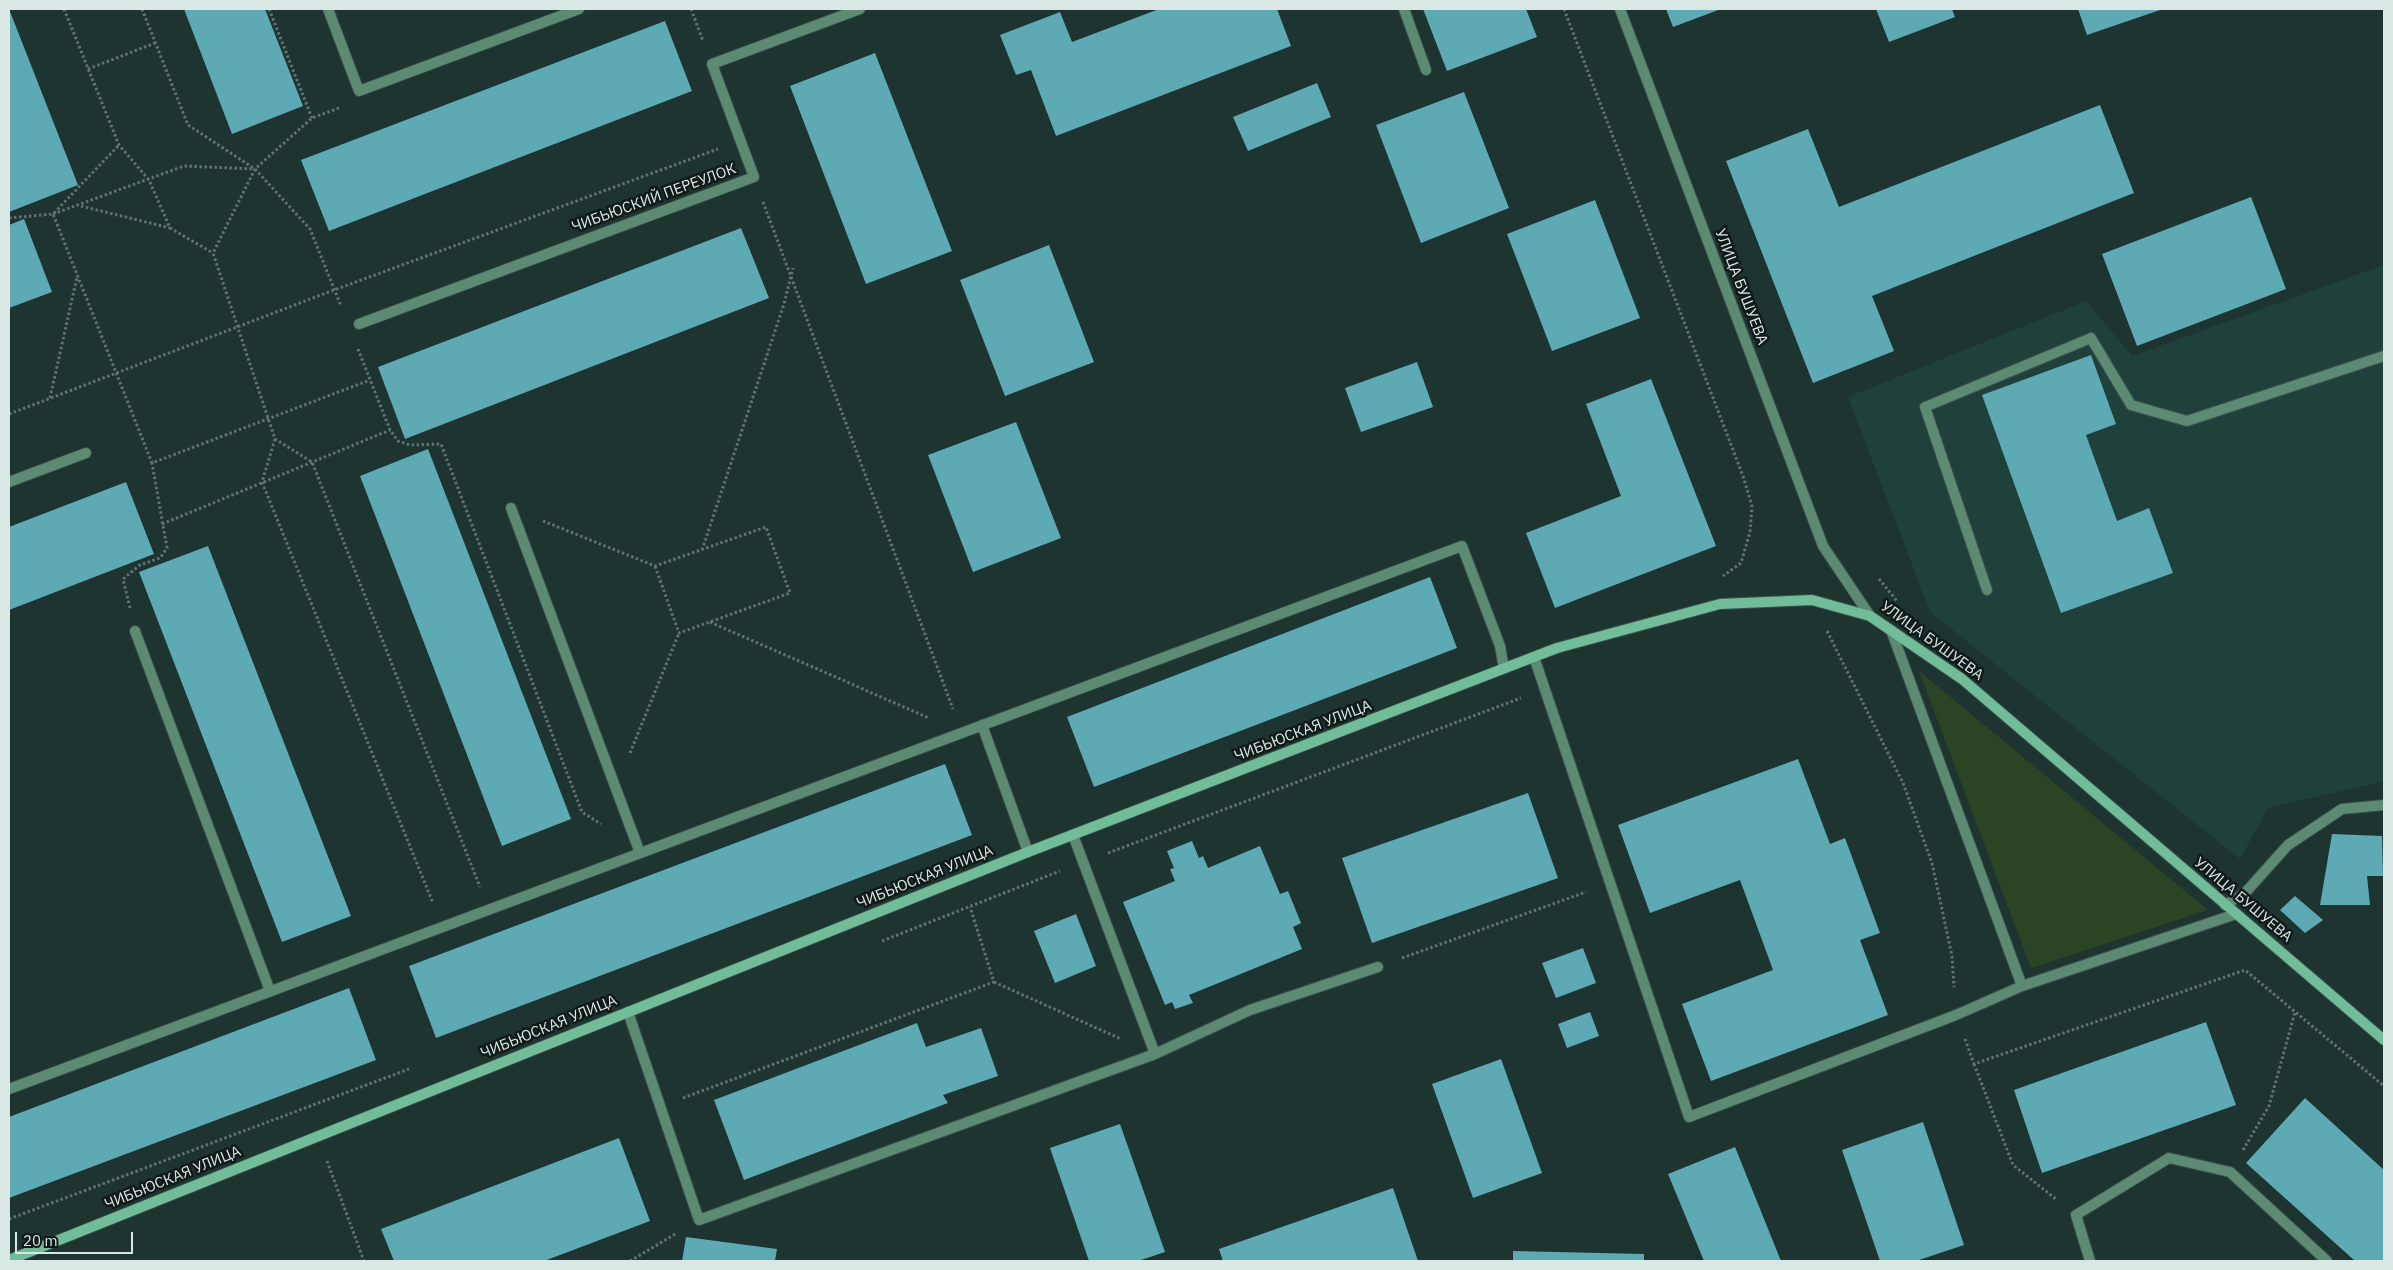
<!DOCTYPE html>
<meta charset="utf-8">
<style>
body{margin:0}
#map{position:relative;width:2393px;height:1270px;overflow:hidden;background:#1d3431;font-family:"IBM Plex Sans",sans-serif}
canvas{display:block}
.frame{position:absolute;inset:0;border:10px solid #d9e7e5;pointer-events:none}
.scale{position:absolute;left:15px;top:1232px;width:118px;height:22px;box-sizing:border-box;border:2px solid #d9e7e5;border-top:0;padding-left:6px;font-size:15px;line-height:18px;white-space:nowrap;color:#d9e7e5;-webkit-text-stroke:4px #101a18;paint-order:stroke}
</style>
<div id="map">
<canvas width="2393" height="1270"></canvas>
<div class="frame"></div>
<div class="scale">20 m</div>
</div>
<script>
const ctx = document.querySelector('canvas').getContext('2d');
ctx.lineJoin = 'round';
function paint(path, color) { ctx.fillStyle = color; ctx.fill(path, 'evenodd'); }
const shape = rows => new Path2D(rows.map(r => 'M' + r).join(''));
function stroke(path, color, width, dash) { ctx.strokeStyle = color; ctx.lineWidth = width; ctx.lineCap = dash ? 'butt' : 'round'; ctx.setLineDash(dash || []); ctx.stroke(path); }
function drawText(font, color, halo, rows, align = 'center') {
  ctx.font = font + ' "IBM Plex Sans",sans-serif'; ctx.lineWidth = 5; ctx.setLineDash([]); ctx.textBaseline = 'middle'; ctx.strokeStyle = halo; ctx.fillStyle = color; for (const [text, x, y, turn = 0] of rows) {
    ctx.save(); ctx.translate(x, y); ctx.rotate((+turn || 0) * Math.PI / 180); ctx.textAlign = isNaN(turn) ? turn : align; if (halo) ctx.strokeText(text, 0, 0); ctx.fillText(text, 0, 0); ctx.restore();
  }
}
const built = shape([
 [2384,265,2384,781,2268,808,2240,859,1930,612,1848,397,2086,301,2132,356]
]);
const green = shape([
 [1919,671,2208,910,2031,968]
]);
const building = shape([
 [9,9,78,185,9,212],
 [184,9,265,9,303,106,232,134],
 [1159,9,1277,9,1291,46,1056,136,1031,70,1016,75,1000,35,1060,12,1072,42],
 [1423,9,1526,9,1537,37,1447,71],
 [1666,9,1721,9,1673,27],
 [1876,9,1952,9,1955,17,1889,42],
 [2078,9,2163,9,2087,35],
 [665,21,692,91,329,231,301,160],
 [875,53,952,251,866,284,790,86],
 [1317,83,1331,117,1248,151,1233,117],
 [1464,92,1509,208,1421,243,1376,125],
 [2100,105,2134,193,1872,296,1894,351,1813,383,1726,161,1808,129,1839,207],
 [2251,197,2286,289,2137,346,2102,254],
 [1595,200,1640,318,1552,351,1507,234],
 [24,219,52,292,9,308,9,225],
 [741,228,769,298,405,439,378,367],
 [1049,245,1094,362,1005,396,960,280],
 [2091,355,2116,424,2086,435,2117,521,2149,508,2173,573,2061,613,1982,395],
 [1417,362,1433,407,1361,432,1345,388],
 [1651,379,1716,546,1555,608,1526,533,1621,496,1586,404],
 [1016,422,1061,538,973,572,928,455],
 [428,449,571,819,502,846,360,476],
 [126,482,154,554,9,610,9,527],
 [208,546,351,916,282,942,139,572],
 [1430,577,1457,648,1094,787,1067,717],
 [1798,759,1830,844,1845,838,1880,933,1860,940,1888,1015,1711,1081,1682,1004,1773,970,1740,880,1650,913,1618,825],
 [945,764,972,835,436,1038,409,966],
 [1528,793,1558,878,1372,943,1342,858],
 [2332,834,2382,836,2383,876,2367,876,2370,905,2320,905],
 [1192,841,1199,858,1203,856,1208,868,1260,846,1280,894,1288,891,1301,923,1293,927,1302,949,1189,995,1193,1003,1175,1009,1172,1002,1165,1005,1123,902,1175,881,1170,869,1174,868,1167,851],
 [2295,896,2323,920,2305,933,2280,910],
 [1076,914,1096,966,1055,983,1034,931],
 [1583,948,1596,983,1556,998,1542,963],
 [349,988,376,1060,9,1198,9,1117],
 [1590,1012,1599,1036,1567,1048,1558,1024],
 [2206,1022,2236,1105,2042,1173,2014,1090],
 [917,1023,926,1047,981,1028,998,1076,943,1095,948,1103,744,1180,714,1100],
 [1501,1059,1542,1173,1473,1198,1432,1084],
 [2305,1098,2384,1170,2384,1261,2355,1261,2246,1163],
 [1923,1122,1964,1245,1916,1261,1880,1261,1842,1150],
 [1120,1124,1165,1252,1138,1261,1089,1261,1050,1148],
 [619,1138,650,1221,544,1261,394,1261,381,1229],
 [1735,1147,1781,1261,1704,1261,1668,1174],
 [1393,1188,1418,1261,1223,1261,1219,1249],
 [686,1237,777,1249,775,1261,682,1261],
 [1513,1251,1644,1254,1644,1261,1513,1261]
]);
const path = shape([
 [64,9,119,145,149,180,170,228,213,253],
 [142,9,188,125,255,169,310,229,341,306],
 [269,9,312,118],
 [691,9,703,41],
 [1564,9,1743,476,1752,506,1750,532,1741,563,1723,576],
 [88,69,155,43],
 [339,108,312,118,255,169,213,253,275,439,312,462,480,887],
 [763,202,953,709],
 [81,206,170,228],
 [54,213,119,145],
 [53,214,184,166,254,169],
 [9,218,53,214,152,463,370,380],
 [358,349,390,430,398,441,410,445,441,444,582,812,601,824],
 [50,398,77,277],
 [9,414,334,290,718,149],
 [275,439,262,482,433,903],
 [543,521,655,566,766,527,790,593,679,633,655,566],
 [162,524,390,430],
 [702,550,784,304,793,268],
 [1879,579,1897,601],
 [130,608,123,579,140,565,160,558,167,548,152,463],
 [710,622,929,718],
 [1827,631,1903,783,1932,863,1952,956,1954,987],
 [630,753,679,633],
 [1108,853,1521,698],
 [882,941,1060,871],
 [1402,958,1586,892],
 [994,982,1121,1039],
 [1965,1039,1974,1064,2245,970,2384,1086],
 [1974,1064,2013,1165,2057,1200],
 [683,1098,994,982,970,907],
 [2243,1150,2269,1106,2295,1012],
 [327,1161,364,1261],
 [9,1219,409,1069],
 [630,1261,677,1233]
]);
const lane = shape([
 [328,9,359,91,579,9],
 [1404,9,1426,70],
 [359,324,754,177,712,64,860,9],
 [9,482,86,453],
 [511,508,640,853],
 [1987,590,1925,407,2091,338,2131,405,2187,421,2384,356],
 [1891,630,2022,986,2236,914],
 [135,631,270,991],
 [1534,657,1689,1117,1956,1015,2022,986],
 [982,725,1028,852],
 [1073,835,1155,1054,1250,1010,1378,967],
 [2225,905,2245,893,2288,845,2342,809,2384,805],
 [628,1012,699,1220,1155,1054],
 [9,1089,1462,546,1500,646,1504,668],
 [2090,1261,2076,1215,2169,1158,2230,1172,2327,1261]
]);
const street = shape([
 [1620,9,1823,546,1870,616]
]);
const secondary = shape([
 [9,1260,1028,852,1557,648,1720,604,1812,600,1870,616,1962,679,2384,1040]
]);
const streetNames = [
 ["ЧИБЬЮСКИЙ ПЕРЕУЛОК",654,198,-20],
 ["УЛИЦА БУШУЕВА",1741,287,69],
 ["УЛИЦА БУШУЕВА",1932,641,36],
 ["ЧИБЬЮСКАЯ УЛИЦА",1303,731,-21],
 ["ЧИБЬЮСКАЯ УЛИЦА",925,877,-22],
 ["УЛИЦА БУШУЕВА",2243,900,40],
 ["ЧИБЬЮСКАЯ УЛИЦА",549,1027,-22],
 ["ЧИБЬЮСКАЯ УЛИЦА",173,1178,-22]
];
paint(built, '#20403c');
paint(green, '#2b4524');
paint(building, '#5da9b4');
stroke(lane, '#3b514e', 12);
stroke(street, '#3b514e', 12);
stroke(secondary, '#3b514e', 12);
stroke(path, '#607371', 3, [2.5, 2.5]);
stroke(lane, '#5c8a73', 10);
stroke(street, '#5c8a73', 10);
stroke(secondary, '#71bd99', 10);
drawText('15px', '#d9e7e5', '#101a18', streetNames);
</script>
